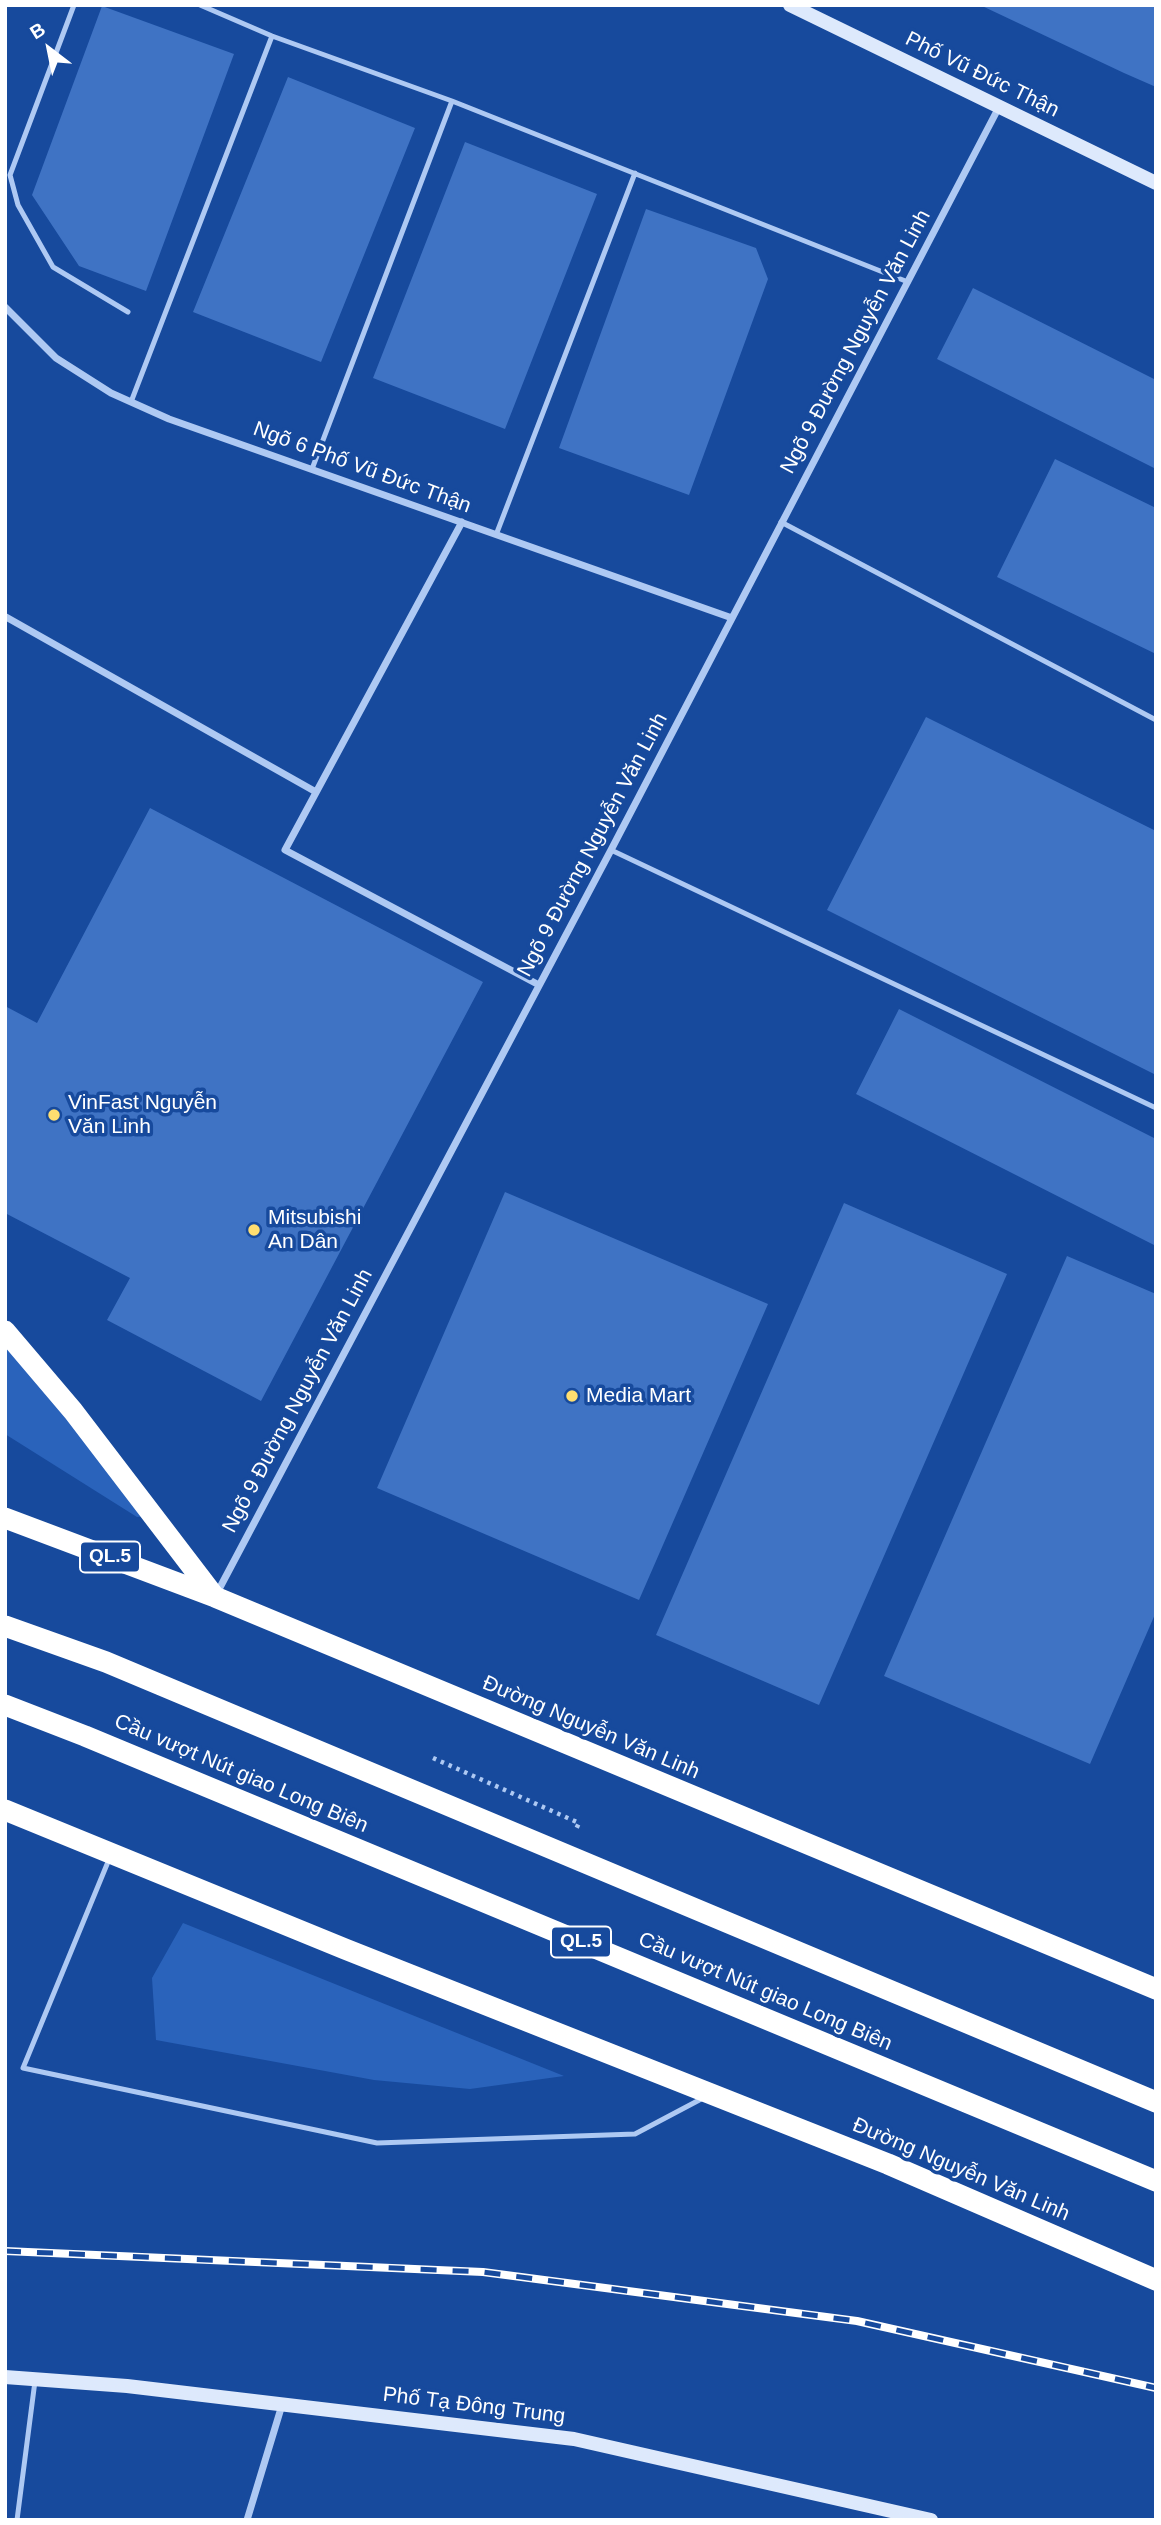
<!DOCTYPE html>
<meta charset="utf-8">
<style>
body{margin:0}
#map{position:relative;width:1161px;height:2525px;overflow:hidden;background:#174a9d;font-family:Arial,sans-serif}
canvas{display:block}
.frame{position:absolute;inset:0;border:7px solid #fff;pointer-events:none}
.north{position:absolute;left:14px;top:14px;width:70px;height:70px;-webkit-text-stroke:5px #174a9d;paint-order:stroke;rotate:328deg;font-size:19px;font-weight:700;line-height:28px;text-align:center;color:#fff}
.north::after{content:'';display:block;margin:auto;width:24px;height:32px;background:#fff;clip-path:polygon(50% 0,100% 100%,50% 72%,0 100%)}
</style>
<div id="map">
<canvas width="1161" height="2525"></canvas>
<div class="frame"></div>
<div class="north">B</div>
</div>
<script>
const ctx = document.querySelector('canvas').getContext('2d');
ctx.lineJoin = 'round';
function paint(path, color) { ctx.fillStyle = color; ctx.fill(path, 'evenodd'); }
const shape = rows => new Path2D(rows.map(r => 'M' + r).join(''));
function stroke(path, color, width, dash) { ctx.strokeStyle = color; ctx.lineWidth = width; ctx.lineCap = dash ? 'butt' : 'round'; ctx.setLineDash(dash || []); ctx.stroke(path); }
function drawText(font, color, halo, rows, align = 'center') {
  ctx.font = font + ' Arial,sans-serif'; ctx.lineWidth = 7; ctx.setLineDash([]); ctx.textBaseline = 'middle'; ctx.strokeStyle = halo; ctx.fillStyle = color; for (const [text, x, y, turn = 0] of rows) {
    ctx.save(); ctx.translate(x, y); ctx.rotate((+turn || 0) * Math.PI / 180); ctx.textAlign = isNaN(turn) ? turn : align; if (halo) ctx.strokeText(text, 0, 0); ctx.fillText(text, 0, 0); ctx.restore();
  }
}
const green = shape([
 [5,1337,146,1516,137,1517,5,1434],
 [183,1923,564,2076,470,2089,374,2080,156,2040,152,1978]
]);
const building = shape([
 [980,5,1156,5,1156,87,1124,73],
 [102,6,234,54,146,291,79,266,32,195],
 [288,77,415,128,321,362,193,312],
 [465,142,597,194,505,429,373,378],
 [646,209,756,248,768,279,689,495,559,448],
 [973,288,1156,380,1156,469,937,359],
 [1055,459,1156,508,1156,654,997,577],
 [926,717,1156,831,1156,1075,827,910],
 [150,808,483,982,261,1401,107,1320,130,1278,5,1213,5,1006,37,1023],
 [899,1009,1156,1139,1156,1246,856,1094],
 [505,1192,768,1304,639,1600,377,1488],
 [844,1203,1007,1274,819,1705,656,1635],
 [1067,1256,1156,1294,1156,1612,1090,1764,884,1676]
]);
const path = shape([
 [433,1758,579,1823,576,1829]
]);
const lane = shape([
 [74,5,10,175,18,205,53,267,128,312],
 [200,5,272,36,452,101,908,282],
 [131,402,272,36],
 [312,469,452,101],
 [781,522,1156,720],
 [496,535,635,173],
 [611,850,1156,1108],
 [110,1857,23,2068,377,2143,635,2134,705,2097],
 [17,2520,35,2381]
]);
const street = shape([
 [5,307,56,358,111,393,169,419,732,618],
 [462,522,285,850,539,985],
 [6,617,316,792],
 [217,1593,611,850,999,107],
 [247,2520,282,2405]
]);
const secondary = shape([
 [790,5,1156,183],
 [5,2377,127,2386,574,2439,931,2520]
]);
const highway = shape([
 [5,1331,73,1411,215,1597],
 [5,1518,215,1597,1156,1989],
 [5,1810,345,1949,888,2164,1156,2280]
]);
const rail = shape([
 [5,2251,483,2272,857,2321,1156,2388]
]);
const highwayBridge = shape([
 [5,1626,106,1662,1156,2102],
 [5,1705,85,1736,1156,2181]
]);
const markers = [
 [54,1115,7,"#ffde70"],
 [254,1230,7,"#ffde70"],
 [572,1396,7,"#ffde70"]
];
const shields = [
 [110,1557,60],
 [581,1942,60]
];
const shieldNames = [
 ["QL.5",110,1557],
 ["QL.5",581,1942]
];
const streetNames = [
 ["Phố Vũ Đức Thận",982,75,26],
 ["Ngõ 9 Đường Nguyễn Văn Linh",856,342,-62],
 ["Ngõ 6 Phố Vũ Đức Thận",362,468,20],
 ["Ngõ 9 Đường Nguyễn Văn Linh",593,845,-62],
 ["Ngõ 9 Đường Nguyễn Văn Linh",298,1401,-62],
 ["Đường Nguyễn Văn Linh",591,1728,23],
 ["Cầu vượt Nút giao Long Biên",241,1774,23],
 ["Cầu vượt Nút giao Long Biên",765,1992,23],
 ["Đường Nguyễn Văn Linh",961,2170,23],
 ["Phố Tạ Đông Trung",474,2406,7]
];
const poiNames = [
 ["VinFast Nguyễn",68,1103],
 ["Văn Linh",68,1127],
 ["Mitsubishi",268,1218],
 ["An Dân",268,1242],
 ["Media Mart",586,1396]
];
paint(green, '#2a63bb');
paint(building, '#3f73c4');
stroke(path, '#aec9f3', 4.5, [3.5, 5]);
stroke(lane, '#aec9f3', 5);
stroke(street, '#aec9f3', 7);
stroke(secondary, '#dde9fc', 14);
stroke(highway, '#fff', 21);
stroke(rail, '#fff', 8);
stroke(rail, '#174a9d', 5, [16]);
stroke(highwayBridge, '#fff', 21);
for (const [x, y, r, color] of markers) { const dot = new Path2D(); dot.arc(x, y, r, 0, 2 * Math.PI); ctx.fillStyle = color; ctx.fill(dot); stroke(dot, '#174a9d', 2.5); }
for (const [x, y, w] of shields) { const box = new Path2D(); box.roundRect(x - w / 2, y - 15.5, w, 31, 5); ctx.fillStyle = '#174a9d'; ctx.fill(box); stroke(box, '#fff', 2); }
drawText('bold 19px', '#fff', null, shieldNames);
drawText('21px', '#fff', '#174a9d', streetNames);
drawText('21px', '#fff', '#174a9d', poiNames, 'left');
</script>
